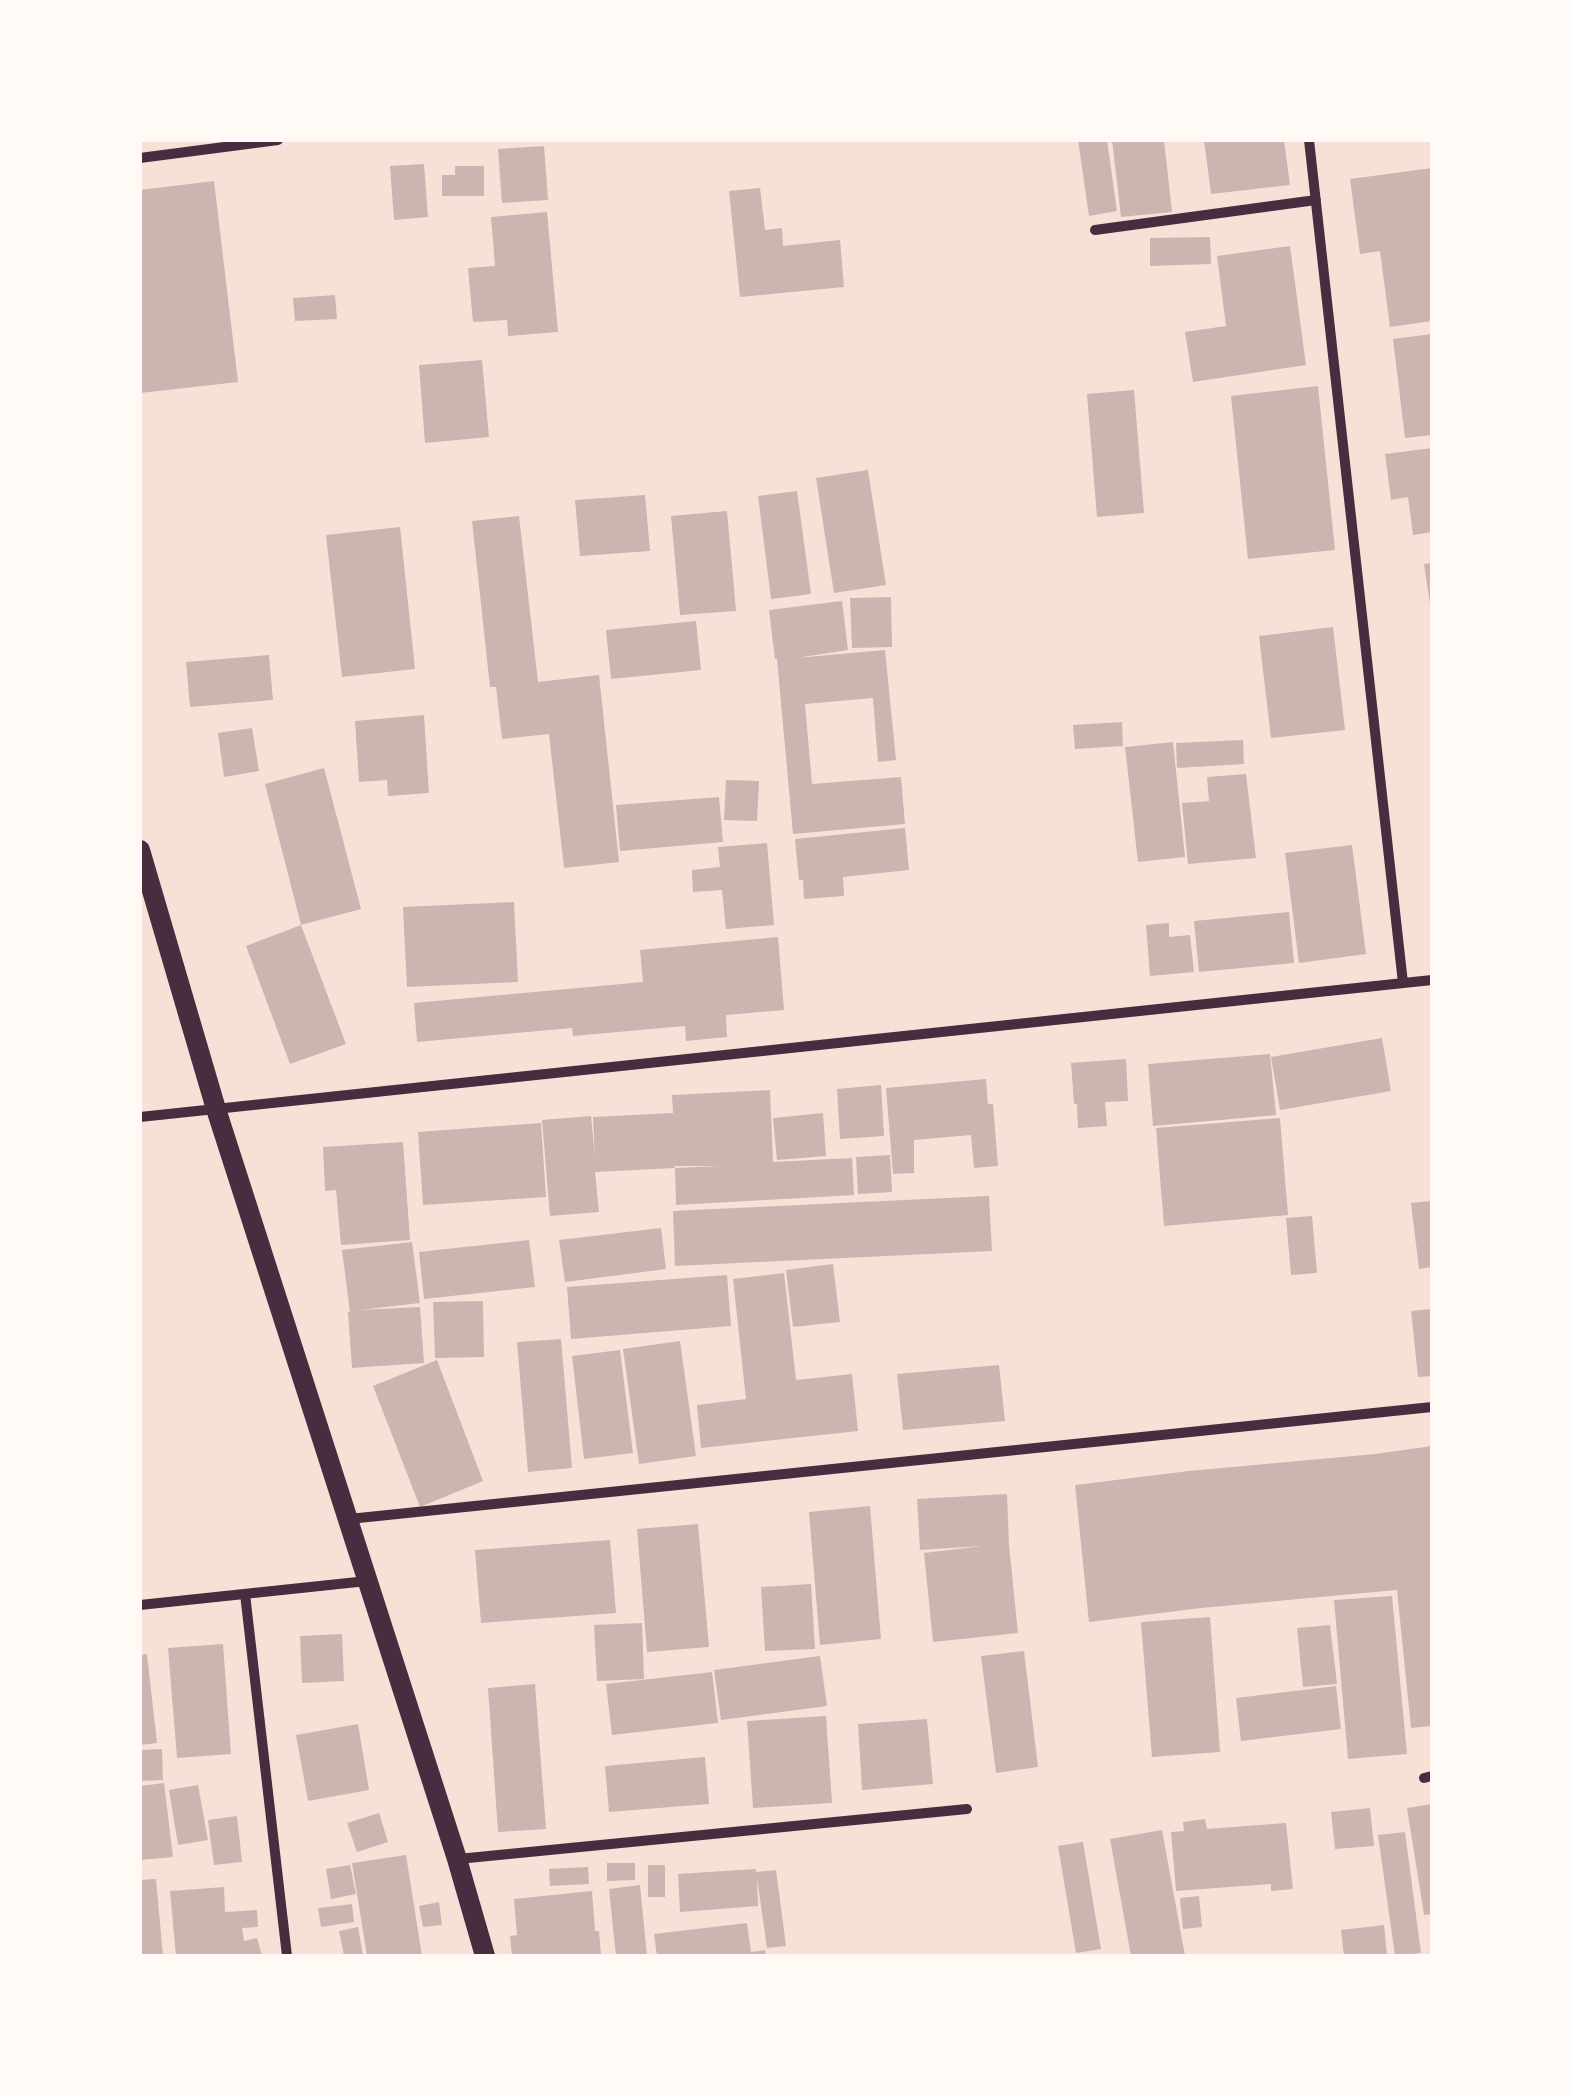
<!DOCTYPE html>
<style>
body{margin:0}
#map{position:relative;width:1572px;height:2096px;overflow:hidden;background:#f7e1d7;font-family:"DM Sans",sans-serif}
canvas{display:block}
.frame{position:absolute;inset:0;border:142px solid #fffaf5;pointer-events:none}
</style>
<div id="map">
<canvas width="1572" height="2096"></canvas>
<div class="frame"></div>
</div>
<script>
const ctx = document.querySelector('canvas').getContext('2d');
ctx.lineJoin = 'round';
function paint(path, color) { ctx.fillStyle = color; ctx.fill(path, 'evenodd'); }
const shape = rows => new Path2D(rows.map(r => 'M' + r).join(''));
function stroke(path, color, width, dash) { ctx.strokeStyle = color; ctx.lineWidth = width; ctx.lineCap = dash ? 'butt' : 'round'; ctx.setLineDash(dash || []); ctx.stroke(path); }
const building = shape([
 [1078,140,1107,140,1117,211,1089,216],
 [1112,140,1164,140,1172,212,1121,217],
 [1204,140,1284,140,1290,185,1211,194],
 [544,146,548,200,502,203,498,149],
 [424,164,428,217,394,220,390,166],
 [455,166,484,166,484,196,442,196,442,175,455,175],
 [1432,168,1432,321,1390,327,1380,251,1360,254,1350,179],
 [214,181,238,382,140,393,140,190],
 [760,188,765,230,782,228,783,246,840,240,844,287,740,297,729,191],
 [547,212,558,332,508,336,507,320,473,322,468,268,495,266,491,217],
 [1210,237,1211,264,1150,266,1150,238],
 [1290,246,1306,365,1193,382,1185,332,1226,326,1217,256],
 [335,295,337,319,295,321,293,298],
 [1432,334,1432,435,1405,438,1393,339],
 [482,360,489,437,425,443,419,365],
 [1318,386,1335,550,1248,559,1231,396],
 [1134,390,1144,513,1097,517,1087,394],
 [1432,448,1432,532,1413,535,1408,497,1391,500,1385,454],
 [868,470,886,585,834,593,816,478],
 [797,491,811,594,771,599,758,496],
 [645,495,650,551,580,556,575,500],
 [727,511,736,611,680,615,671,516],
 [519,516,538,682,599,675,619,862,564,868,549,734,502,739,496,687,490,687,472,521],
 [400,527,415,669,342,677,326,535],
 [1432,563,1432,604,1430,604,1424,564],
 [891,597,892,647,852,648,850,598],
 [842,601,848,650,796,658,885,650,896,760,878,762,873,698,805,704,812,784,901,777,905,824,793,834,777,659,775,659,769,610],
 [696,621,701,670,611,679,606,630],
 [1333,627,1345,730,1271,738,1259,636],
 [269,655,273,700,190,707,186,662],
 [424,715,429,793,388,796,387,780,359,782,355,721],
 [1122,722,1123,746,1075,749,1073,725],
 [252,728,259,771,224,777,218,733],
 [1243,740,1244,764,1177,768,1176,743],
 [1173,742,1185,857,1138,862,1125,747],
 [324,768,361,909,301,925,346,1044,290,1064,246,946,301,925,265,784],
 [1246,774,1256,858,1188,864,1182,803,1209,801,1207,777],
 [726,780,759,781,757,821,724,820],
 [719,797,723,842,620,851,616,805],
 [905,828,909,870,843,877,844,896,804,899,803,880,799,880,795,839],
 [767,843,774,925,726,929,722,890,693,892,692,870,720,867,718,847],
 [1352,845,1366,954,1299,963,1285,853],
 [514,902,518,982,407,987,403,907],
 [1289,912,1294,963,1199,972,1194,921],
 [1169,923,1169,937,1190,935,1194,972,1150,976,1146,925],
 [778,937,784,1010,726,1015,727,1037,686,1041,685,1026,573,1036,572,1028,417,1042,414,1003,643,982,640,950],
 [1382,1038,1391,1091,1280,1110,1271,1057],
 [1270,1054,1276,1115,1153,1126,1148,1064],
 [1126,1059,1128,1101,1105,1102,1107,1126,1078,1128,1077,1104,1074,1104,1071,1063],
 [986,1079,988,1104,993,1104,998,1166,974,1168,971,1135,914,1140,914,1173,893,1174,886,1088],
 [881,1085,884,1136,840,1139,837,1089],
 [770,1090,773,1162,852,1158,854,1195,676,1205,675,1168,720,1166,674,1166,675,1168,595,1172,599,1212,550,1216,542,1120,591,1116,595,1158,593,1117,673,1113,672,1095],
 [823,1113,826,1156,777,1160,773,1118],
 [1280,1118,1288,1215,1164,1226,1156,1128],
 [541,1123,546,1197,423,1205,418,1132],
 [403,1142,410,1240,341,1245,336,1190,325,1191,323,1147],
 [890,1155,892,1192,858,1194,856,1157],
 [989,1196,992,1251,675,1266,673,1211],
 [1432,1201,1432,1267,1419,1269,1411,1203],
 [1312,1216,1317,1273,1291,1275,1286,1218],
 [661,1228,666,1269,565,1282,559,1240],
 [529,1240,535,1287,424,1299,419,1252],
 [412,1242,420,1303,360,1310,420,1307,424,1363,352,1368,348,1312,350,1312,342,1250],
 [833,1264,840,1322,793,1327,786,1270],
 [784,1273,796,1380,852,1374,858,1431,701,1448,697,1405,746,1399,733,1279],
 [727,1275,731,1326,571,1339,567,1287],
 [483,1301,484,1357,435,1358,433,1302],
 [1432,1309,1432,1376,1418,1377,1411,1311],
 [561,1339,572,1468,528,1472,517,1342],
 [680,1341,696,1456,639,1464,623,1349],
 [620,1350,633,1453,584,1459,572,1356],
 [437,1360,483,1481,420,1507,373,1386],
 [999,1365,1005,1421,903,1430,897,1374],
 [1432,1446,1432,1726,1411,1728,1397,1590,1201,1608,1089,1622,1075,1485,1189,1471,1375,1454],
 [1007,1494,1009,1545,1018,1633,933,1642,924,1553,982,1546,920,1550,917,1499],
 [870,1506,881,1639,820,1645,809,1512],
 [698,1524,709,1647,647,1652,637,1529],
 [610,1540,616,1613,481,1623,475,1550],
 [811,1584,815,1649,765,1651,761,1587],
 [1392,1596,1407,1754,1348,1759,1334,1600],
 [1210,1617,1220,1752,1152,1757,1141,1622],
 [642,1623,644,1679,597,1681,594,1625],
 [1330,1625,1337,1684,1303,1687,1297,1628],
 [342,1634,344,1681,302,1683,300,1636],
 [223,1644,231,1754,177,1758,168,1648],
 [1024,1651,1038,1767,996,1773,981,1656],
 [147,1654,157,1743,140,1745,140,1655],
 [820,1656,827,1706,721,1720,714,1670],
 [712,1672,718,1723,612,1735,606,1684],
 [535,1684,546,1829,498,1832,488,1688],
 [1336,1686,1341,1729,1241,1741,1236,1698],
 [826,1716,832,1803,753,1808,747,1721],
 [927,1719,933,1784,862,1790,858,1724],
 [358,1724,369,1790,308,1801,296,1735],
 [162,1749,163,1780,140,1781,140,1750],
 [705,1757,709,1804,609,1812,605,1766],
 [164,1783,173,1857,140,1860,140,1786],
 [198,1785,208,1840,178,1845,169,1790],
 [1432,1804,1432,1914,1424,1915,1407,1808],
 [1370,1808,1374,1846,1335,1849,1331,1812],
 [379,1813,388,1842,357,1852,347,1823],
 [237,1816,242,1862,214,1865,208,1820],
 [1205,1819,1207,1829,1286,1823,1293,1889,1271,1891,1271,1884,1176,1891,1171,1832,1184,1831,1183,1822],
 [1162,1830,1185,1956,1131,1956,1110,1839],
 [1405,1832,1421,1953,1395,1956,1378,1835],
 [1083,1842,1101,1949,1076,1953,1058,1846],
 [406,1855,422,1956,367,1956,352,1863],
 [607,1863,635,1863,635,1880,607,1881],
 [350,1865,356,1894,331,1899,326,1869],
 [648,1865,665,1865,665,1897,648,1897],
 [588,1867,589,1884,550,1886,549,1869],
 [756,1869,756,1872,776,1870,786,1946,767,1948,757,1878,758,1906,680,1912,678,1874],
 [156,1879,163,1956,140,1956,140,1880],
 [640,1885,647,1956,616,1956,609,1889],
 [224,1887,225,1912,257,1910,258,1927,242,1928,244,1941,257,1938,262,1956,176,1956,170,1891],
 [592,1891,595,1931,599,1931,601,1956,512,1956,510,1936,517,1935,514,1899],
 [1199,1896,1202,1927,1183,1929,1180,1898],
 [439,1902,442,1925,423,1927,419,1906],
 [352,1904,354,1922,321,1927,318,1908],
 [747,1923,751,1952,765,1950,766,1956,657,1956,654,1934],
 [1384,1925,1387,1955,1344,1956,1341,1930],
 [358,1927,363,1955,344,1956,339,1931]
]);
const minor = shape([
 [1309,140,1403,983],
 [140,158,278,140],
 [1095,230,1316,200],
 [140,1117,1432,980],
 [349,1519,1432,1407],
 [245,1594,287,1956],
 [140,1605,367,1581],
 [1424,1778,1432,1776],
 [458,1859,967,1809]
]);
const secondary = shape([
 [140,850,216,1109,457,1859,485,1956]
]);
paint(building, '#ccb4b1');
stroke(minor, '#4a2c40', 10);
stroke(secondary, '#4a2c40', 20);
</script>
